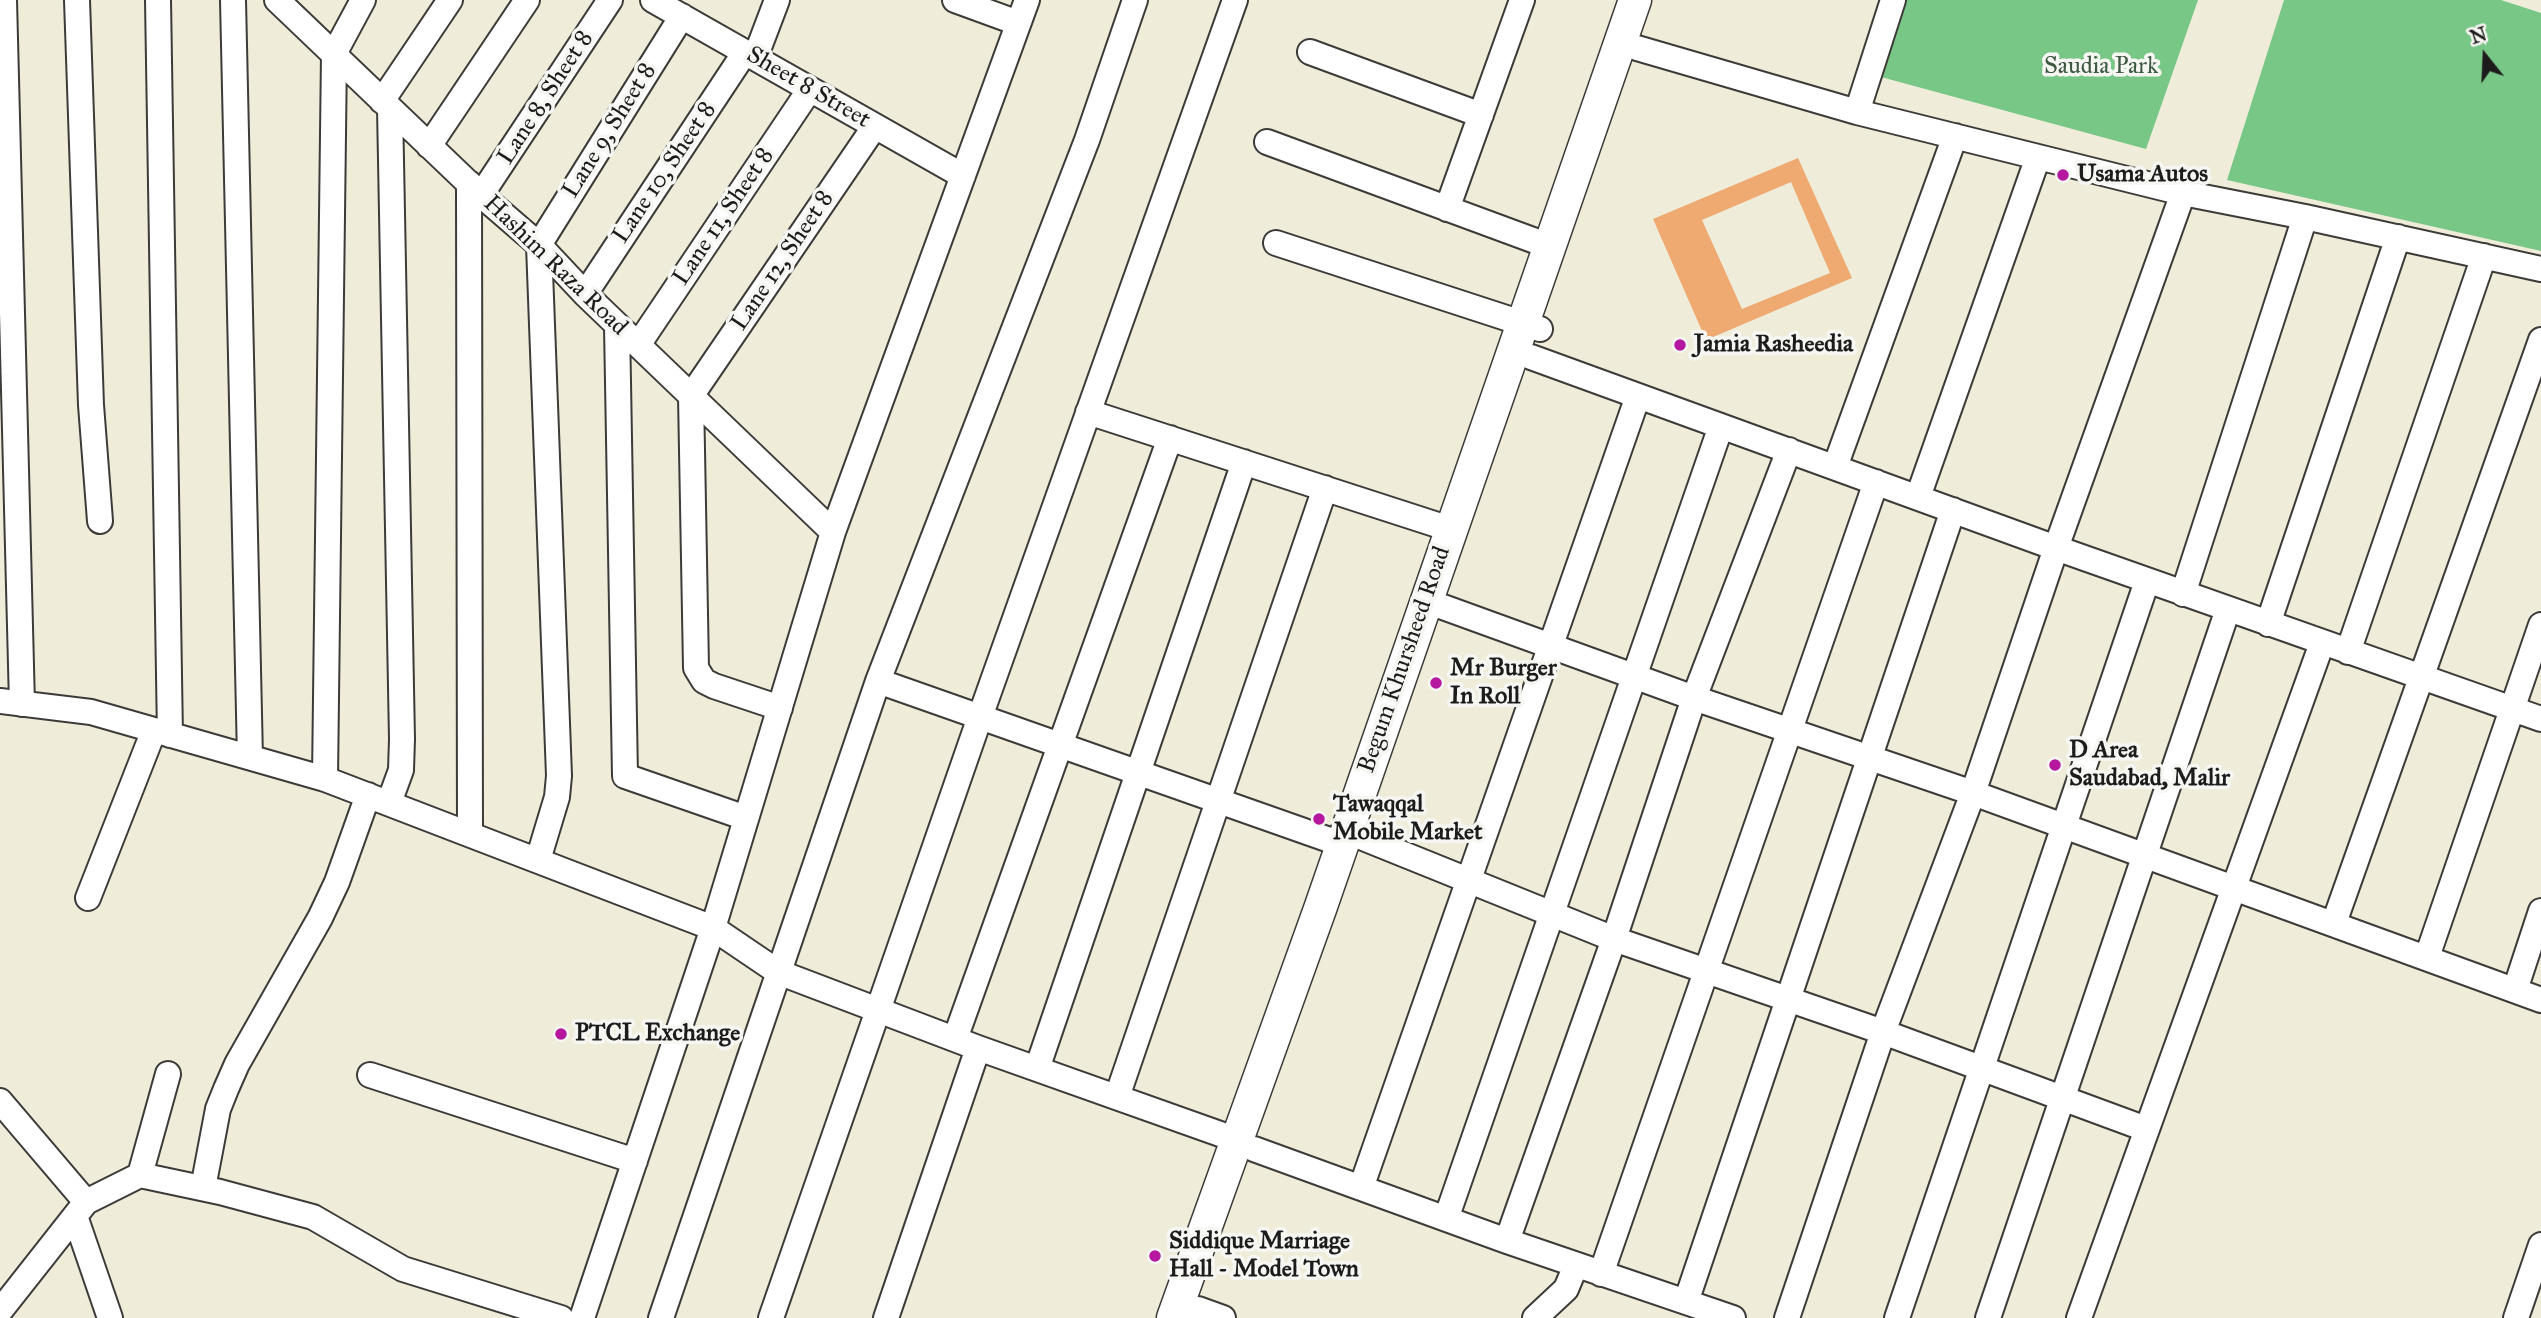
<!DOCTYPE html>
<style>
body{margin:0}
#map{position:relative;width:2541px;height:1318px;overflow:hidden;background:#f0ecda;font-family:"IM FELL Great Primer",serif}
canvas{display:block}
.north{position:absolute;left:2450px;top:21px;width:70px;height:70px;-webkit-text-stroke:5px #f6f6f2;paint-order:stroke;rotate:342deg;font-size:19px;font-weight:700;line-height:28px;text-align:center;color:#1c1c1c}
.north::after{content:'';display:block;margin:auto;width:24px;height:32px;background:#1c1c1c;clip-path:polygon(50% 0,100% 100%,50% 72%,0 100%)}
</style>
<div id="map">
<canvas width="2541" height="1318"></canvas>
<div class="north">N</div>
</div>
<script>
const ctx = document.querySelector('canvas').getContext('2d');
ctx.lineJoin = 'round';
function paint(path, color) { ctx.fillStyle = color; ctx.fill(path, 'evenodd'); }
const shape = rows => new Path2D(rows.map(r => 'M' + r).join(''));
function stroke(path, color, width, dash) { ctx.strokeStyle = color; ctx.lineWidth = width; ctx.lineCap = dash ? 'butt' : 'round'; ctx.setLineDash(dash || []); ctx.stroke(path); }
function drawText(font, color, halo, rows, align = 'center') {
  ctx.font = font + ' "IM FELL Great Primer",serif'; ctx.lineWidth = 7; ctx.setLineDash([]); ctx.textBaseline = 'middle'; ctx.strokeStyle = halo; ctx.fillStyle = color; for (const [text, x, y, turn = 0] of rows) {
    ctx.save(); ctx.translate(x, y); ctx.rotate((+turn || 0) * Math.PI / 180); ctx.textAlign = isNaN(turn) ? turn : align; if (halo) ctx.strokeText(text, 0, 0); ctx.fillText(text, 0, 0); ctx.restore();
  }
}
const green = shape([
 [1906,0,2198,0,2146,149,1881,77],
 [2284,0,2501,0,2541,13,2541,251,2227,180]
]);
const building = shape([
 [1798,158,1852,278,1706,340,1653,219],
 [1791,182,1830,273,1742,309,1702,220]
]);
const minor = shape([
 [4,0,22,704],
 [77,0,91,405,100,521],
 [158,0,170,735],
 [233,0,250,757],
 [277,0,481,195,539,245,585,294,833,532],
 [653,0,963,176],
 [955,0,1018,23],
 [1637,48,1857,112,2183,193,2305,217,2541,269],
 [1310,52,1481,115],
 [755,58,777,0],
 [382,101,450,0],
 [1857,112,1893,0],
 [1267,142,1549,246],
 [429,146,527,0],
 [469,183,470,834],
 [481,195,610,0],
 [1447,209,1522,0],
 [1276,243,1540,329],
 [585,294,745,52],
 [617,326,625,776,746,818],
 [638,345,810,89],
 [1531,357,2056,548,2541,719],
 [1088,412,1450,529],
 [1835,467,1955,136],
 [1918,497,2038,157],
 [2183,594,2305,217],
 [1443,607,1694,698,1973,793,2541,1000],
 [2268,624,2398,237],
 [2348,652,2484,256],
 [878,681,1341,844],
 [0,701,91,712,325,779,713,928,778,972,978,1048,1237,1140],
 [780,708,714,686,704,681,696,668,691,396,875,126],
 [325,779,334,54,363,0],
 [389,803,401,770,402,739,390,108],
 [1361,837,1614,939,1883,1032,2146,1129],
 [538,860,557,797,559,776,539,245,682,16],
 [88,898,154,730],
 [2334,923,2541,340],
 [2427,957,2541,625],
 [2515,990,2541,911],
 [955,1039,1170,438],
 [1037,1069,1244,462],
 [370,1075,635,1161],
 [1117,1097,1325,488],
 [0,1101,86,1202],
 [1254,1149,1507,1241,1733,1318],
 [140,1175,168,1074],
 [203,1188,218,1109,226,1089,237,1064,320,918,337,882,368,795],
 [1361,1188,1638,396],
 [75,1216,110,1318],
 [1446,1219,1721,426],
 [1507,1241,1614,939,1694,698,1789,450],
 [1601,1274,1876,482],
 [1686,1302,1953,510],
 [1198,1309,1223,1318],
 [0,1311,86,1202,140,1175,220,1192,313,1217,403,1269,561,1318],
 [582,1318,713,928,833,532,1027,0],
 [661,1318,878,681,1087,140,1135,0],
 [771,1318,980,717,1235,0],
 [886,1318,978,1048],
 [1535,1318,1566,1289,1576,1265],
 [1787,1318,1883,1032,1973,793,2056,548,2183,193],
 [1897,1318,2147,581],
 [1988,1318,2228,609],
 [2079,1318,2322,643],
 [2516,1318,2541,1245]
]);
const major = shape([
 [1173,1318,1320,909,1635,0]
]);
const markers = [
 [2063,175,7,"#b5179e"],
 [1680,345,7,"#b5179e"],
 [1436,683,7,"#b5179e"],
 [2055,765,7,"#b5179e"],
 [1319,819,7,"#b5179e"],
 [561,1034,7,"#b5179e"],
 [1155,1256,7,"#b5179e"]
];
const parkNames = [
 ["Saudia Park",2101,67]
];
const streetNames = [
 ["Sheet 8 Street",808,88,30],
 ["Lane 8, Sheet 8",546,98,-57],
 ["Lane 9, Sheet 8",610,131,-58],
 ["Lane 10, Sheet 8",665,173,-56],
 ["Lane 11, Sheet 8",724,217,-56],
 ["Lane 12, Sheet 8",783,261,-56],
 ["Hashim Raza Road",555,266,44],
 ["Begum Khursheed Road",1405,660,-71]
];
const poiNames = [
 ["Usama Autos",2077,175],
 ["Jamia Rasheedia",1694,345],
 ["Mr Burger",1450,669],
 ["In Roll",1450,697],
 ["D Area",2069,751],
 ["Saudabad, Malir",2069,779],
 ["Tawaqqal",1333,805],
 ["Mobile Market",1333,833],
 ["PTCL Exchange",575,1034],
 ["Siddique Marriage",1169,1242],
 ["Hall - Model Town",1169,1270]
];
paint(green, '#79c787');
paint(building, '#eeaa71');
stroke(minor, '#3c3b38', 28);
stroke(major, '#3c3b38', 35);
stroke(minor, '#fff', 24);
stroke(major, '#fff', 32);
for (const [x, y, r, color] of markers) { const dot = new Path2D(); dot.arc(x, y, r, 0, 2 * Math.PI); ctx.fillStyle = color; ctx.fill(dot); stroke(dot, '#f6f6f2', 2.5); }
drawText('24px', '#3d5841', '#f6f6f2', parkNames);
drawText('24px', '#1c1c1c', '#f6f6f2', streetNames);
drawText('bold 24px', '#1c1c1c', '#f6f6f2', poiNames, 'left');
</script>
